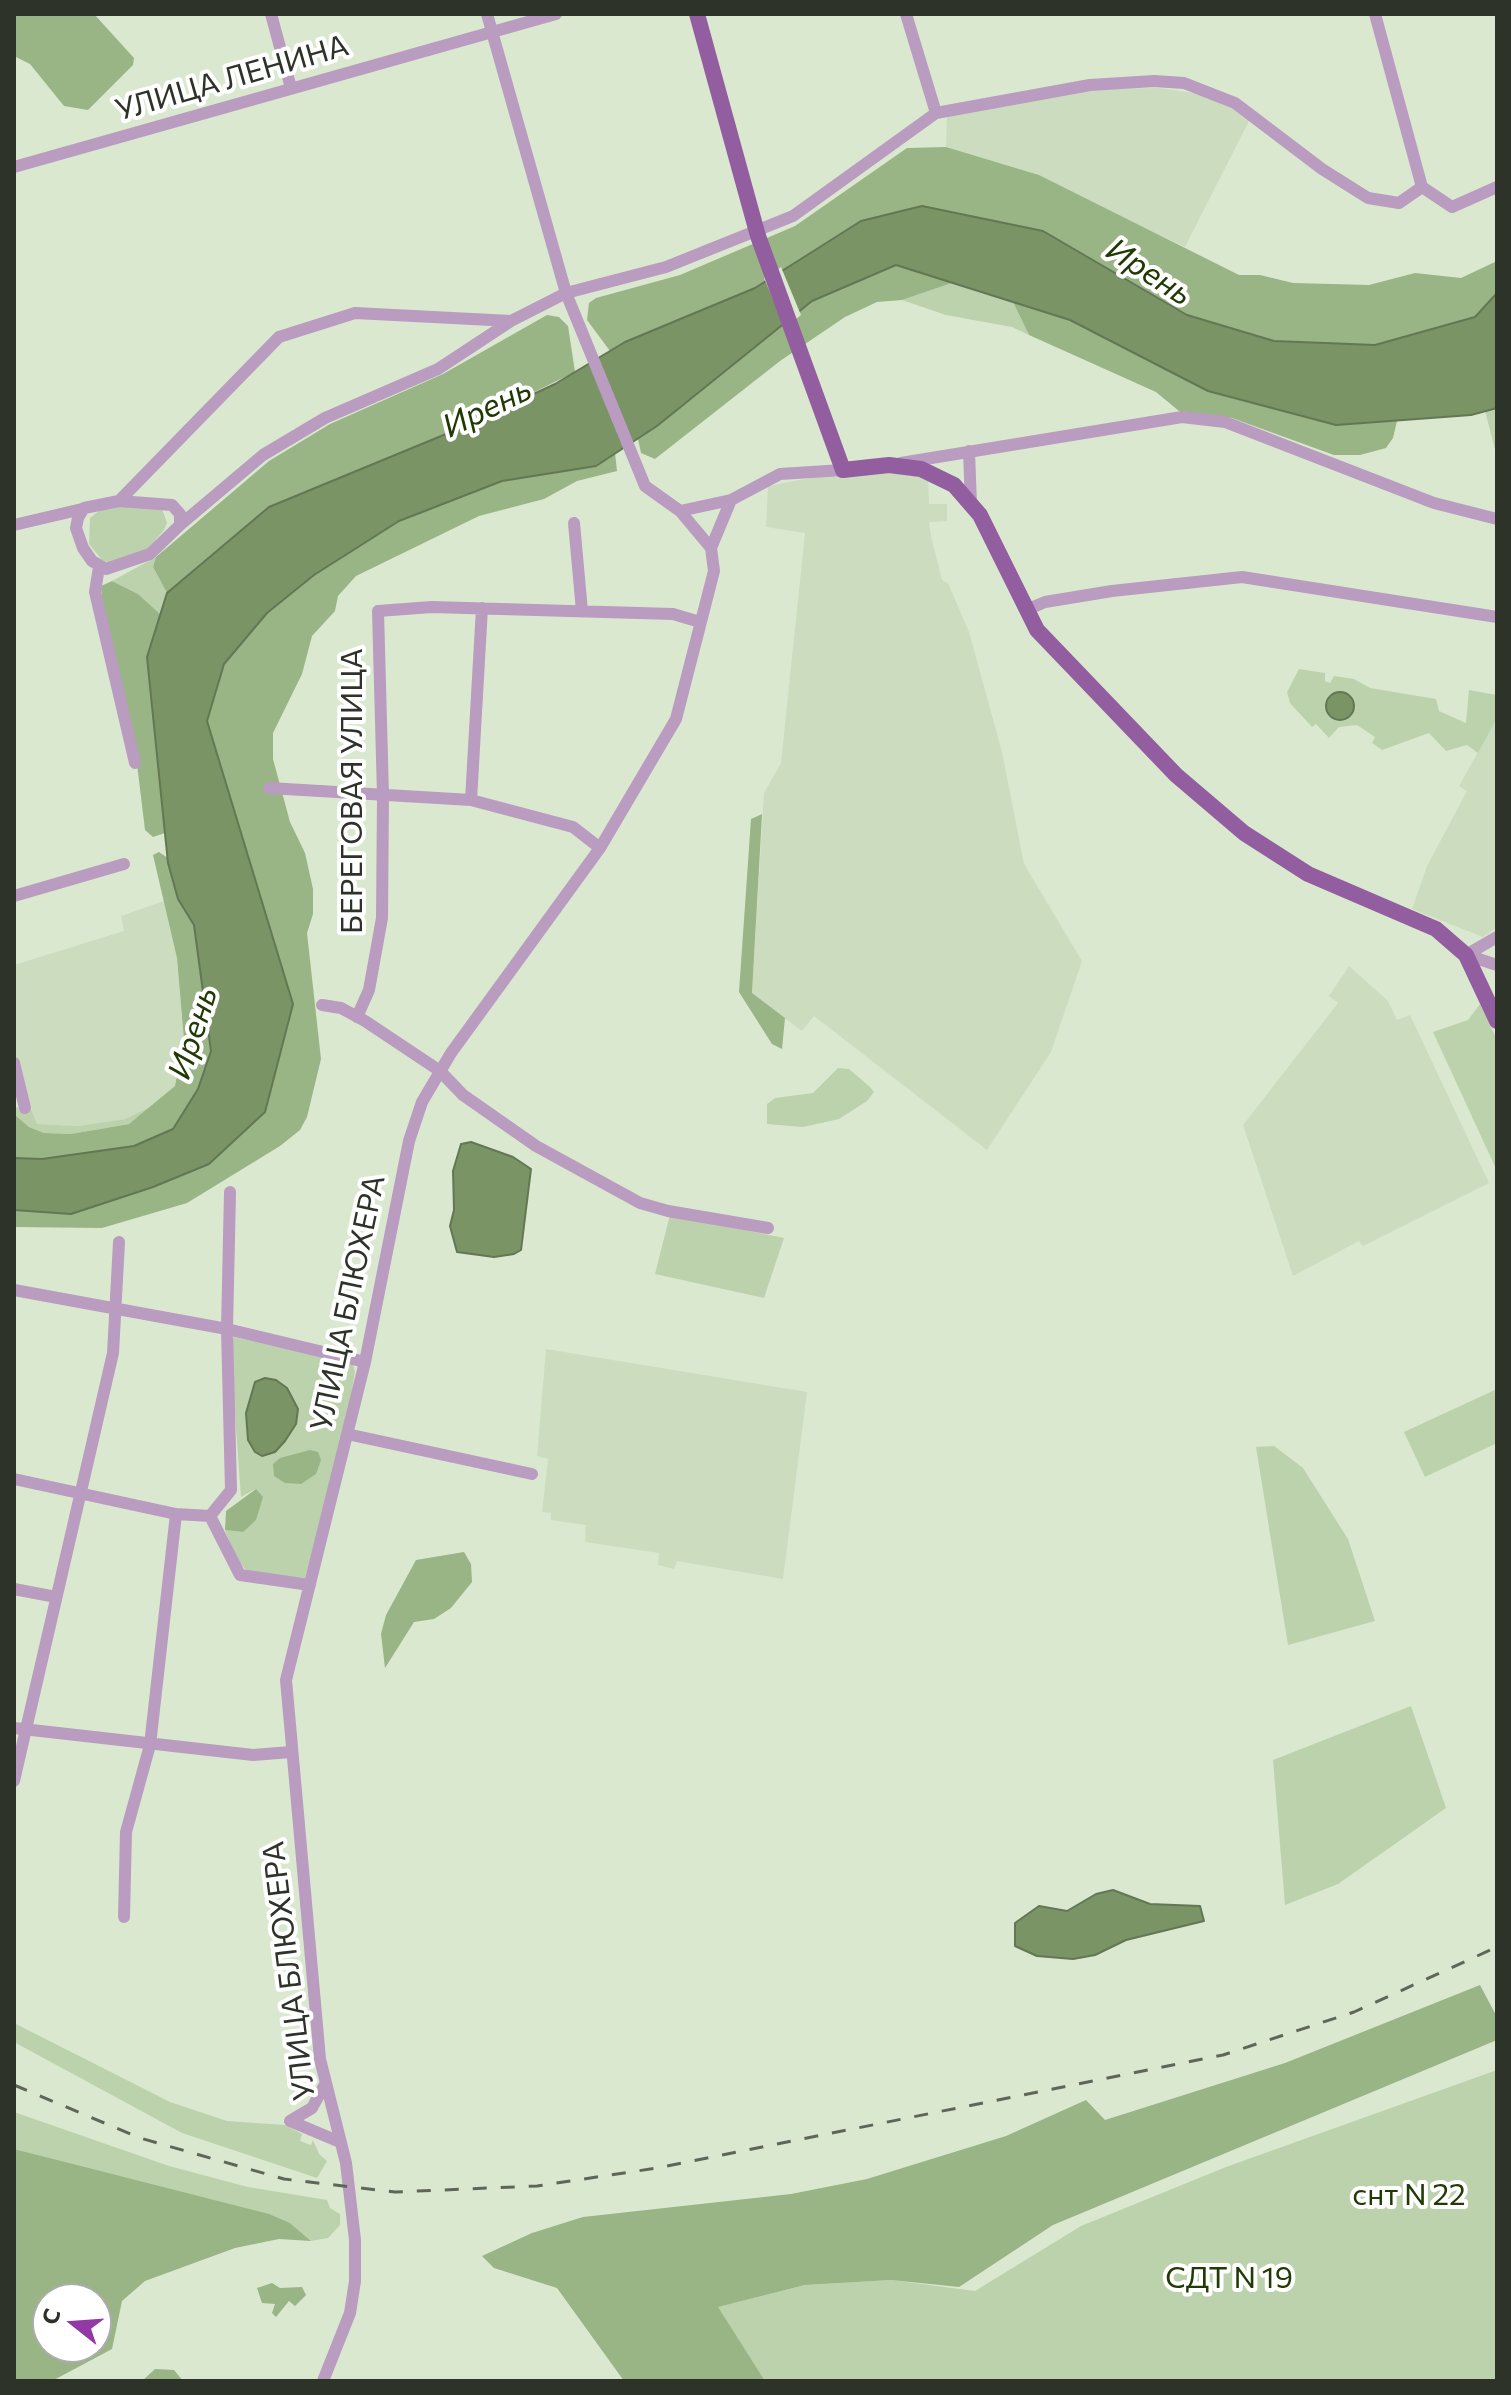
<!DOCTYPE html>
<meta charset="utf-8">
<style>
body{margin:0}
#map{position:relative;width:1511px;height:2395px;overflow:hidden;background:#dae8d0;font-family:Commissioner,sans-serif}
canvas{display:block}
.frame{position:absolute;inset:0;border:16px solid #2e332a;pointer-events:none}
.north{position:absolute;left:32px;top:2283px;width:80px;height:80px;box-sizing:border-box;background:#fff;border:2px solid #abadaa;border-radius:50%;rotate:287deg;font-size:22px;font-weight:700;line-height:32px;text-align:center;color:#2e332a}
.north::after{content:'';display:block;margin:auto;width:28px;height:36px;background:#9239a5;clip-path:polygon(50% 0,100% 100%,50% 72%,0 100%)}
</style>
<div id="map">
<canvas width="1511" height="2395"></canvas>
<div class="frame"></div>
<div class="north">С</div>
</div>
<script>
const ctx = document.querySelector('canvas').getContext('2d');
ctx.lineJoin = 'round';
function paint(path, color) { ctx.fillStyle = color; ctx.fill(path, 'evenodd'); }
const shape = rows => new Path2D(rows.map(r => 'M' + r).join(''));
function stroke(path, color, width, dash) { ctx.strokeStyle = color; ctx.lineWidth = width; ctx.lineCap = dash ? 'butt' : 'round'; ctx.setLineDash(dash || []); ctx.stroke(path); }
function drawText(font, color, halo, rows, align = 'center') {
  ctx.font = font + ' Commissioner,sans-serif'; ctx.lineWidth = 8; ctx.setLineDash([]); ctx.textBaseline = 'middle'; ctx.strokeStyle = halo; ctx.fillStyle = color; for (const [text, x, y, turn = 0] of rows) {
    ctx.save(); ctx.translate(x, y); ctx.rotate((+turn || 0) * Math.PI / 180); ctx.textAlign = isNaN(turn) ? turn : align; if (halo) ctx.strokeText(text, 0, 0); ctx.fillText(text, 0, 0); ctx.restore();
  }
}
const built = shape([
 [1159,88,1200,94,1234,107,1250,119,1185,247,1094,205,1039,175,946,147,947,116,1090,89],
 [900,472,928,476,929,504,947,504,947,521,929,522,931,536,942,580,948,583,969,632,1002,752,1024,864,1082,961,1051,1052,987,1150,814,1016,802,1031,752,994,764,793,781,763,805,533,766,527,768,486,815,477],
 [1497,718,1497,927,1483,937,1412,909,1427,866,1467,791,1459,786],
 [164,901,177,958,184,1040,175,1086,154,1105,125,1119,78,1126,36,1124,14,1050,14,965,124,931,121,916],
 [1349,966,1388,1001,1397,1020,1410,1015,1489,1183,1363,1246,1359,1241,1293,1276,1243,1125,1338,1003,1329,996],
 [546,1349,807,1392,783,1579,677,1561,674,1569,658,1565,659,1553,585,1542,586,1525,551,1520,551,1513,542,1512,548,1459,537,1456]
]);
const green = shape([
 [952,283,1013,302,1029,335,1012,327,946,315,902,300],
 [1497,408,1497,457,1485,411],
 [134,504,162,509,167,523,164,530,145,552,110,563,102,560,89,544,90,518,100,510],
 [156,557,153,567,167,593,160,614,138,594,112,581],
 [1299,669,1325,673,1325,681,1330,683,1334,676,1354,679,1370,688,1436,699,1439,711,1466,723,1469,690,1497,695,1497,718,1478,753,1467,745,1446,751,1429,733,1382,750,1372,743,1375,737,1357,725,1339,727,1329,738,1316,724,1312,727,1290,703,1287,692],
 [1480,1004,1497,1040,1497,1171,1433,1032,1468,1020],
 [838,1068,849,1069,870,1087,874,1092,867,1101,839,1119,803,1127,767,1124,767,1104,775,1098,813,1093],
 [154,1105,129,1124,71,1134,44,1133,29,1127,14,1114,14,1108,21,1107,24,1112,31,1109,37,1124,78,1126,125,1119],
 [670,1215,784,1238,764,1298,655,1274],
 [234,1337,353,1364,355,1372,345,1429,305,1578,248,1572,237,1560,225,1530,243,1532,255,1489,241,1497,230,1345],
 [1497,1389,1497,1443,1425,1477,1404,1432],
 [1274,1446,1303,1468,1348,1539,1375,1621,1288,1645,1256,1447],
 [1411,1706,1446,1808,1338,1884,1285,1905,1273,1760],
 [14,2023,170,2102,227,2121,285,2125,302,2134,300,2141,311,2145,313,2140,319,2154,327,2161,317,2178,182,2133,14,2042],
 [1497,2070,1497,2381,765,2381,717,2307,805,2285,891,2280,975,2291,1081,2226,1226,2167],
 [14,2112,169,2166,248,2187,327,2200,330,2208,340,2214,340,2225,328,2238,311,2241,290,2223,14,2149]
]);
const forest = shape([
 [14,14,94,14,134,58,133,65,88,110,64,106,30,64,14,56],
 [946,147,1039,175,1239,275,1260,275,1293,283,1369,285,1415,273,1461,278,1497,261,1497,293,1475,317,1375,345,1274,341,1187,315,1043,231,861,221,755,288,610,351,587,320,589,303,596,298,680,275,795,226,907,148],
 [896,265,952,283,902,300,877,302,845,317,780,361,655,459,641,453,638,439,812,301],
 [1013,302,1070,320,1208,391,1336,425,1397,421,1393,438,1386,448,1360,455,1334,455,1232,418,1179,411,1156,392,1029,335],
 [547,315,559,317,568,326,575,372,463,427,269,507,167,593,153,567,156,557,269,461,330,424,443,374],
 [615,453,617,471,577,481,544,499,479,516,356,576,338,596,335,611,312,636,302,674,273,733,273,759,290,822,305,853,313,889,313,914,307,933,321,1059,307,1117,300,1130,280,1146,187,1203,102,1228,14,1227,14,1210,71,1214,153,1187,293,1004,207,721,224,664,267,613,314,575,399,521,502,481,596,466],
 [112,581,138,594,160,614,147,657,165,833,153,837,145,830,137,764,102,602,101,586],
 [762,814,752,993,785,1018,782,1049,772,1044,739,992,751,819],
 [159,852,168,858,178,898,194,925,211,1051,198,1089,173,1129,134,1146,42,1159,14,1158,14,1114,29,1127,44,1133,71,1134,129,1124,175,1086,184,1040,177,958,153,855],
 [310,1450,318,1452,321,1460,316,1474,301,1484,285,1483,274,1476,273,1464,280,1458],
 [256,1489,263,1497,256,1520,243,1532,225,1530,226,1511],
 [464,1552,471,1564,472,1582,451,1608,434,1619,414,1622,385,1668,381,1634,386,1615,416,1560],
 [1480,1985,1497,2017,1497,2040,1053,2225,959,2287,891,2280,805,2285,718,2307,765,2381,624,2381,557,2288,494,2268,482,2256,532,2233,583,2217,791,2194,867,2179,1006,2136,1086,2100,1105,2120,1285,2063],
 [14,2149,269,2214,290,2223,311,2241,279,2239,235,2248,145,2281,122,2301,112,2349,52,2381,14,2381],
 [48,2299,96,2299,96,2347,48,2347],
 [272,2283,280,2288,302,2287,306,2295,295,2306,289,2301,276,2317,272,2313,275,2304,262,2303,257,2288],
 [155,2369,174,2370,183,2381,142,2381]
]);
const water = shape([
 [922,206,1043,231,1187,315,1274,341,1375,345,1475,317,1497,293,1497,408,1471,415,1336,425,1208,391,1070,320,896,265,812,301,657,426,596,466,502,481,399,521,314,575,267,613,224,664,207,721,293,1004,265,1112,209,1164,153,1187,71,1214,14,1210,14,1158,42,1159,134,1146,173,1129,198,1089,211,1051,194,925,178,899,168,863,147,657,167,593,269,507,463,427,555,384,625,342,755,288,861,221,922,206],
 '1326 706a14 14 0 1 1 28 0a14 14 0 1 1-28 0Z',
 [471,1142,513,1157,531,1169,521,1250,514,1254,494,1257,457,1252,450,1226,454,1210,453,1171,461,1144,471,1142],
 [265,1378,276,1380,287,1388,298,1409,296,1424,285,1441,275,1452,262,1456,255,1452,248,1440,246,1413,255,1382,265,1378],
 [1113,1890,1150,1904,1200,1906,1204,1921,1126,1940,1095,1955,1073,1959,1037,1956,1015,1946,1015,1923,1039,1906,1067,1911,1096,1894,1113,1890]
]);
const pier = shape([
 [781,267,801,315,785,328,764,278]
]);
const minor = shape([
 [271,14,291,88],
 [487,14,566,293,645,486,680,511,711,548],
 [906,14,936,113],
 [1375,14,1422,187],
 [14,167,556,14],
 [1422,187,1452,207,1497,187],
 [969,451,971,504],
 [901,463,1182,417,1225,422,1434,503,1497,519],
 [119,501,279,337,355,313,511,321],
 [119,501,172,505,180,514,180,525,150,554,106,569,92,561,83,548,76,528,78,518,84,508,119,501],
 [680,511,731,500,780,474,843,470],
 [574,523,582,611],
 [14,525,82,509],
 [180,525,263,455,325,418,438,369,511,321,566,293,666,267,793,216,936,113,1090,85,1154,81,1184,83,1235,103,1322,169,1368,198,1399,203,1422,187],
 [99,567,95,592,135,763],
 [1026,610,1045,602,1112,591,1242,577,1497,617],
 [269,788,471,800,573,827,600,848],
 [471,800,482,608],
 [14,896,124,864],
 [1466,955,1497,937],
 [1466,955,1497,965],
 [322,1005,341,1008,365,1021,440,1071,463,1095,536,1146,640,1203,668,1211,768,1228],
 [357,1017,369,990,382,918,383,795,378,611,432,607,673,614,700,622],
 [14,1063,25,1108],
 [14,1290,227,1329,365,1362],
 [347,1434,532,1474],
 [14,1479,176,1514,210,1516,240,1575,310,1585],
 [210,1516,231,1490,227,1329,230,1192],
 [14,1589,56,1597],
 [14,1728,253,1755,291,1752],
 [14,1781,113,1353,119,1242],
 [124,1917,126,1832,150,1745,176,1514],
 [290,2121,340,2142],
 [290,2121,312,2108,324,2086],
 [323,2381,350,2313,355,2281,355,2240,346,2163,320,2059,286,1680,365,1362,409,1141,422,1102,451,1053,600,848,676,719,714,571,711,548,731,500]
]);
const major = shape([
 [697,14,758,236,843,470,889,465,921,469,954,485,980,515,1037,630,1176,775,1244,833,1308,874,1436,929,1466,955,1497,1021]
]);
const rail = shape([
 [14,2085,140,2138,284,2179,395,2192,537,2186,657,2168,1223,2055,1354,2012,1497,1947]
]);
const streetNames = [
 ["УЛИЦА ЛЕНИНА",232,78,-16],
 ["БЕРЕГОВАЯ УЛИЦА",352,791,-90],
 ["УЛИЦА БЛЮХЕРА",348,1303,-78],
 ["УЛИЦА БЛЮХЕРА",289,1971,-97]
];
const parkNames = [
 ["снт N 22",1409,2195],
 ["СДТ N 19",1229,2278]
];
const waterNames = [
 ["Ирень",1149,272,33],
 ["Ирень",487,408,-26],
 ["Ирень",193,1033,-72]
];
paint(built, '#cbddbe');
paint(green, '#bcd2ac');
paint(forest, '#99b485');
paint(water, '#7a9466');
stroke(water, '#637754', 2);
paint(pier, '#dae8d0');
stroke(minor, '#b99cbf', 12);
stroke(major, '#935e9f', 16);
stroke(rail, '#5f6659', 3, [14, 14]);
drawText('30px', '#2e332a', '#fff', streetNames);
drawText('30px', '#223b06', '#fff', parkNames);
drawText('italic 32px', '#213904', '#fff', waterNames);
</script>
